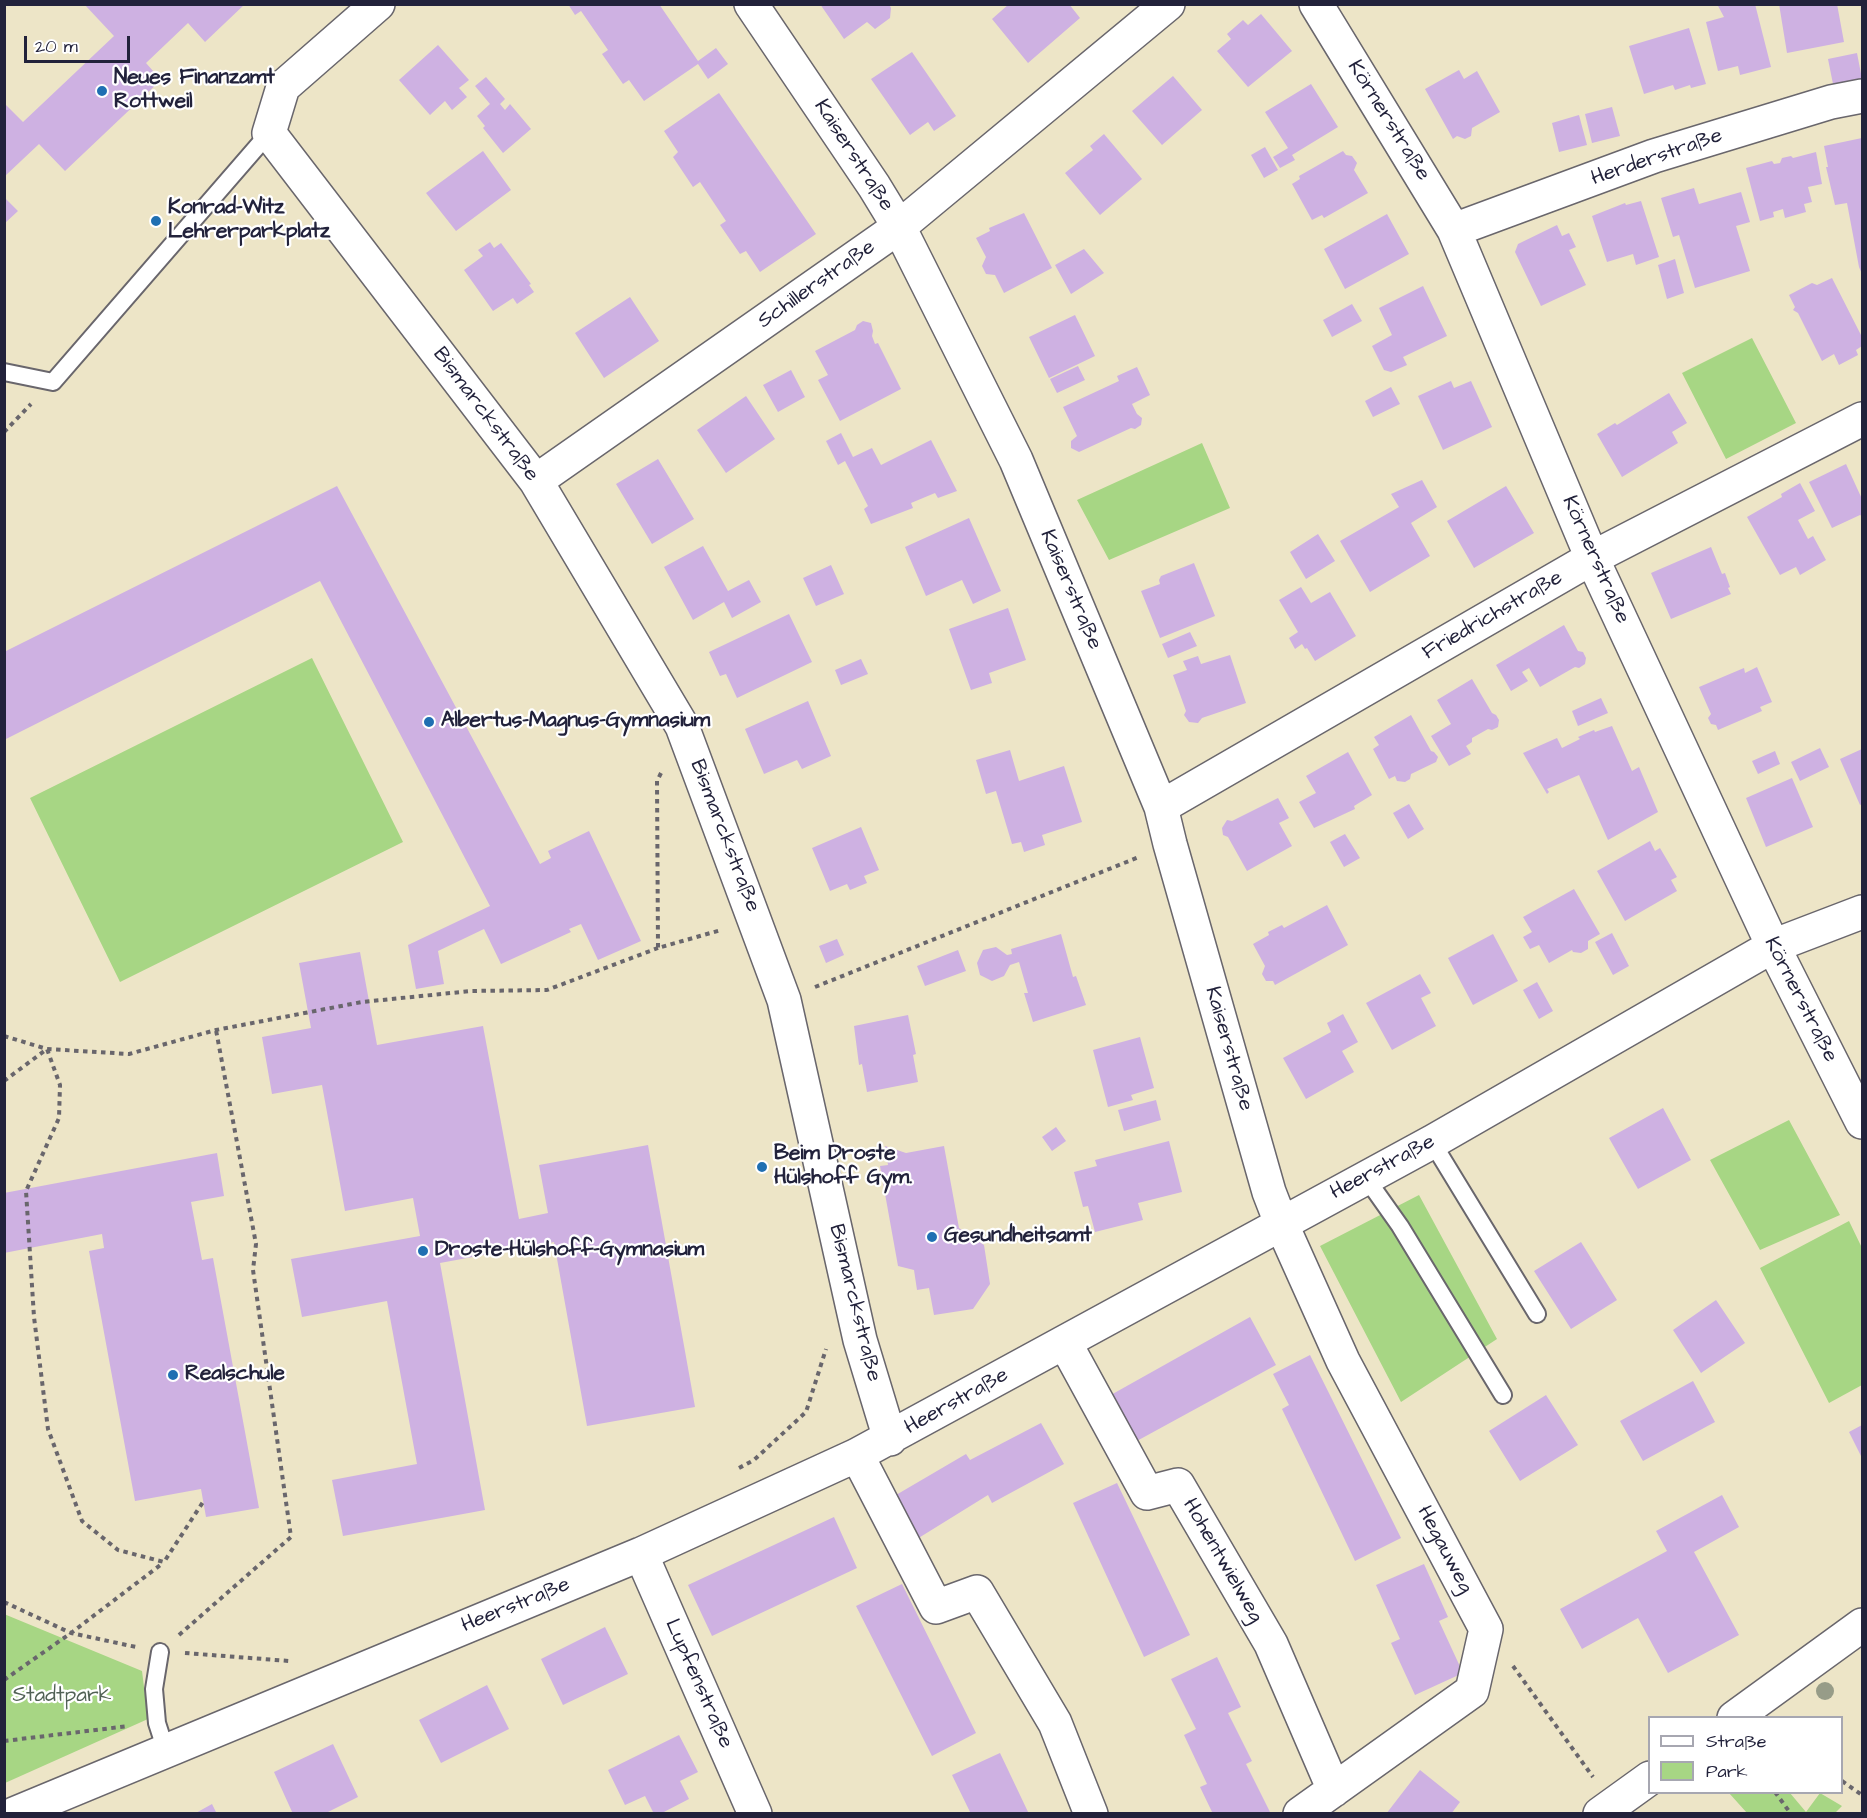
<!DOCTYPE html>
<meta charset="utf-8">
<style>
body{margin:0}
#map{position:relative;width:1867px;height:1818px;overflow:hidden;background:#ede5c7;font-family:"Architects Daughter",sans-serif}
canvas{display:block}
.frame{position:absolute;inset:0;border:6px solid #22223b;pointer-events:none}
.legend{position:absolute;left:1648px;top:1716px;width:195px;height:78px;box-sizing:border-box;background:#fff;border:2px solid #a7a7b1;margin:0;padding:8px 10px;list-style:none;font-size:18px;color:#22223b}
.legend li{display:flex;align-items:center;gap:12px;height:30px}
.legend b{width:30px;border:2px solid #a7a7b1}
.scale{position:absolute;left:24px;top:36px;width:106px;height:27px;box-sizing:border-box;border:3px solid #22223b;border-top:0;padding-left:8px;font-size:18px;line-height:21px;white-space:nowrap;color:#22223b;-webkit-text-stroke:4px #fff;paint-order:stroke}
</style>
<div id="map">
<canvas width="1867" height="1818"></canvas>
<div class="frame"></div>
<ul class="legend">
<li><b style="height:8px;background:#fff"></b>Straße</li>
<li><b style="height:16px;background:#a7d684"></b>Park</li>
</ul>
<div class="scale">20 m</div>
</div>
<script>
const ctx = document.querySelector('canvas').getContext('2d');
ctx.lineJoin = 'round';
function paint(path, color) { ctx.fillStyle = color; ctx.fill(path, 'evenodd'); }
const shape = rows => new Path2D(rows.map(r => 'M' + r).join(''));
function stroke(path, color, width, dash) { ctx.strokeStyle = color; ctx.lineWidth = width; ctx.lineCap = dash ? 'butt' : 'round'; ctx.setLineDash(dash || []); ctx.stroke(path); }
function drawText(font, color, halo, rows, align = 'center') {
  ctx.font = font + ' "Architects Daughter",sans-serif'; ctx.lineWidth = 4.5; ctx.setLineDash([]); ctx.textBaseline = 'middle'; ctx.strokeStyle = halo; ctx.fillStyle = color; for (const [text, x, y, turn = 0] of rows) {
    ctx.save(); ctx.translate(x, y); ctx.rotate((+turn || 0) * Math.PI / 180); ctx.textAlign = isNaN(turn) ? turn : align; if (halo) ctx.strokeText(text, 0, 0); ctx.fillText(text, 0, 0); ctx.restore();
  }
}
const green = shape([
 [1752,338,1796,423,1726,459,1682,373],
 [1202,443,1230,508,1109,560,1077,500],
 [312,658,403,842,120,982,30,798],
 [1789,1120,1840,1215,1760,1250,1710,1160],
 [1419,1195,1497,1339,1401,1402,1320,1246],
 [1849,1221,1862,1248,1862,1385,1829,1403,1760,1268],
 [4,1614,142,1671,148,1719,5,1783],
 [1729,1793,1790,1793,1806,1812,1820,1793,1842,1806,1835,1813,1747,1813]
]);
const building = shape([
 [84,4,245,4,205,42,188,23,146,63,161,80,65,171,39,144,4,177,4,103,23,122,114,36],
 [568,4,659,4,698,61,716,48,728,64,708,79,698,64,644,101,629,80,623,84,602,54,608,50,581,11,575,15],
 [820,4,889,4,891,8,890,18,875,29,867,22,844,39],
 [1009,4,1069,4,1080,18,1028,63,992,19],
 [1717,4,1755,4,1771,67,1740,75,1738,66,1718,71,1706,22,1724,17],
 [1779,4,1837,4,1844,42,1787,53],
 [1261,14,1292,51,1248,87,1217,51,1231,39,1227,34,1243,20,1248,25],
 [1689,28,1706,84,1691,88,1690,85,1675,90,1673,85,1644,94,1629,46],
 [438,45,469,80,459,88,467,97,452,110,445,101,430,115,399,80],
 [912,52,956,116,934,131,928,122,910,135,871,79],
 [1857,53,1862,79,1833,84,1828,59],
 [1459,70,1464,79,1477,71,1500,112,1472,128,1471,136,1465,139,1457,136,1453,139,1425,89],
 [1173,76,1202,110,1162,145,1132,111],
 [486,77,505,99,500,104,505,110,510,104,531,129,503,153,483,128,485,126,477,116,490,104,475,86],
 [1311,84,1338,127,1292,155,1295,160,1280,168,1273,157,1288,148,1265,112],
 [719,93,816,234,760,272,746,251,740,254,720,225,726,221,700,182,693,187,673,157,678,152,664,131],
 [1612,107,1620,136,1592,143,1585,114],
 [1579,115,1587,145,1559,152,1552,123],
 [1104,134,1142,179,1100,215,1065,173,1093,150,1090,146],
 [1862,138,1862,274,1859,267,1847,203,1835,205,1826,167,1828,167,1824,146],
 [1265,147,1278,170,1264,178,1251,155],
 [483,151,511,190,456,231,426,193],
 [1343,151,1346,155,1352,156,1357,163,1354,170,1368,193,1324,218,1322,215,1312,220,1292,184,1300,179,1299,176],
 [1816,152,1822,184,1808,187,1812,202,1804,204,1806,212,1785,218,1783,209,1773,212,1774,217,1760,221,1746,168,1772,161,1774,164,1780,163,1782,158,1791,156,1793,158],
 [1694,188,1699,204,1741,192,1750,222,1736,226,1750,271,1695,288,1679,235,1673,237,1661,198],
 [4,197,18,211,4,224],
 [1641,201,1659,257,1636,265,1633,254,1607,262,1592,216,1625,203,1626,205],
 [1024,213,1052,268,1004,293,995,275,986,274,982,266,986,257,976,238,990,231,989,228],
 [1387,214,1409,254,1345,289,1324,249],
 [1557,225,1562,236,1569,233,1576,247,1569,250,1586,285,1541,306,1515,252,1518,244],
 [490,242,494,248,501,243,531,284,529,285,534,292,517,304,513,298,493,311,464,270,483,256,478,250],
 [1084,249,1104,273,1071,294,1055,265],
 [1675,259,1684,293,1667,299,1658,265],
 [1832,278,1862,337,1862,346,1856,350,1858,355,1839,365,1834,354,1822,361,1798,313,1793,310,1795,307,1789,295,1812,283,1817,285],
 [1423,286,1447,336,1403,357,1407,365,1391,372,1384,370,1372,346,1392,335,1379,308],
 [630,297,659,341,604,378,575,333],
 [1352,304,1362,321,1332,337,1323,320],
 [1075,315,1095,356,1049,378,1029,337],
 [863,321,871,323,873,331,872,336,875,344,878,343,901,389,840,421,818,380,828,375,815,351,855,330,857,325],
 [1078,366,1085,380,1057,393,1050,379],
 [1137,367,1150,395,1132,404,1137,414,1142,418,1141,425,1135,429,1131,428,1079,452,1071,448,1071,441,1077,436,1063,407,1119,381,1117,376],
 [791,370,805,397,778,412,763,385],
 [1451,381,1454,388,1471,381,1492,427,1443,450,1418,396],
 [1391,387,1400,404,1373,417,1365,401],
 [1669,393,1687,423,1672,432,1678,443,1622,477,1597,434,1615,423,1617,425],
 [746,396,775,439,726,473,697,430],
 [841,433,853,457,872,448,881,465,931,440,957,491,938,498,935,493,911,503,913,508,871,524,864,509,868,506,845,461,838,465,826,441],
 [658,459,694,519,652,544,616,484],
 [1846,464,1862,499,1862,516,1860,515,1832,528,1809,482],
 [1422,480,1437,507,1411,523,1430,556,1370,592,1340,541,1399,507,1391,494],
 [1800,483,1815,511,1798,520,1808,539,1813,536,1826,560,1800,575,1796,567,1780,575,1747,517,1782,497,1781,494],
 [337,486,540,864,551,858,548,851,589,831,641,941,598,960,581,924,569,929,571,932,501,964,484,929,438,951,444,984,416,989,408,945,490,906,320,581,4,740,4,652],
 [1506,486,1534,533,1474,568,1447,521],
 [969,518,1001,591,973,604,962,580,926,596,905,547],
 [1318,534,1335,561,1306,579,1290,552],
 [703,546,728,591,749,580,761,602,732,618,724,602,693,620,664,567],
 [1711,547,1722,574,1725,573,1730,587,1728,588,1731,594,1671,619,1651,573],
 [1194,563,1215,616,1160,638,1141,591,1160,584,1159,580,1161,576],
 [831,565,844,594,816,606,803,578],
 [1301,587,1311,603,1330,592,1356,636,1315,661,1307,648,1305,649,1302,644,1295,649,1289,638,1298,632,1279,600],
 [1008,608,1026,660,989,673,992,683,971,690,949,629],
 [789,614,812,662,737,698,726,674,720,676,709,652],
 [1564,625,1578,651,1583,652,1586,658,1585,664,1579,668,1575,667,1540,687,1529,668,1522,672,1528,681,1511,691,1496,665],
 [1190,632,1197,646,1168,658,1162,644],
 [1230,655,1246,703,1202,718,1198,723,1189,722,1184,715,1186,711,1173,675,1187,670,1183,661,1198,656,1201,664],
 [861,659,868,674,841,685,835,670],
 [1757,667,1772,702,1760,707,1762,711,1718,730,1716,725,1711,724,1708,718,1711,714,1699,687,1744,668,1745,673],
 [1472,679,1492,713,1496,715,1499,720,1498,727,1492,730,1488,729,1472,738,1472,742,1466,746,1471,754,1449,766,1431,736,1451,724,1437,700],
 [1601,698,1608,713,1578,726,1572,711],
 [808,701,831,756,802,769,797,760,764,774,745,729],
 [1411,715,1431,751,1434,752,1438,757,1436,762,1411,774,1410,779,1405,782,1397,781,1395,776,1389,779,1373,749,1379,745,1374,737],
 [1612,726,1632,771,1639,767,1658,812,1608,840,1579,775,1547,789,1549,792,1547,794,1523,753,1557,738,1562,748,1580,739,1578,737,1594,730,1595,732],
 [1820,748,1829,767,1800,781,1791,762],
 [1862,749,1862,804,1860,805,1840,759],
 [1010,750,1019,781,1064,766,1082,822,1042,835,1045,845,1024,852,1021,842,1012,844,996,791,986,794,976,760],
 [1775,751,1780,764,1758,774,1752,761],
 [1348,752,1372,795,1354,806,1355,809,1314,828,1299,802,1316,793,1306,776],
 [1792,778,1813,827,1766,847,1746,798],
 [1278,798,1289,818,1279,823,1292,846,1247,871,1228,837,1223,835,1222,828,1227,820,1232,821],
 [1409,804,1424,829,1408,839,1393,813],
 [861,827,879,870,864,876,867,883,850,890,847,884,830,891,812,848],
 [1345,834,1360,858,1344,867,1330,842],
 [1650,841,1655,851,1660,848,1677,877,1671,880,1677,891,1625,921,1597,871],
 [1574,889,1600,934,1588,941,1588,949,1581,953,1573,952,1572,950,1549,963,1539,945,1530,949,1523,937,1532,932,1523,917],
 [1327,905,1348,945,1275,985,1273,981,1266,981,1262,974,1265,966,1253,944,1269,935,1268,932,1282,925,1284,928],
 [1612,933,1629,966,1613,975,1595,942],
 [1061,934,1073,977,1076,976,1086,1005,1033,1022,1024,993,1028,993,1019,962,1010,965,1004,976,992,981,980,975,977,963,983,950,996,947,1007,955,1012,954,1011,949],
 [1493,934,1518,981,1473,1005,1448,958],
 [837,939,844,955,826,963,819,946],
 [958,950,966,971,925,986,917,966],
 [360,952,377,1045,483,1026,519,1219,548,1213,539,1165,648,1145,695,1407,587,1426,554,1242,440,1263,485,1510,343,1536,332,1480,417,1464,387,1301,302,1317,291,1259,420,1236,413,1198,345,1211,322,1085,272,1094,262,1037,311,1028,299,963],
 [1420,974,1431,993,1421,998,1436,1026,1392,1050,1366,1003],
 [1537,982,1553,1011,1539,1019,1523,990],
 [1343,1014,1358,1042,1342,1051,1354,1072,1306,1099,1283,1058,1331,1032,1327,1023],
 [908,1015,916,1054,913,1055,918,1082,867,1092,862,1064,859,1065,854,1026],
 [1140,1037,1154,1088,1131,1095,1133,1100,1108,1107,1093,1050],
 [1156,1100,1161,1120,1124,1131,1118,1110],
 [1663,1108,1691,1160,1638,1189,1609,1138],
 [1056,1127,1066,1141,1052,1151,1042,1137],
 [1169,1141,1182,1192,1138,1203,1143,1220,1095,1232,1088,1206,1083,1207,1074,1172,1097,1166,1095,1160],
 [885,1146,906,1153,944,1146,959,1228,984,1245,990,1284,973,1309,934,1315,929,1288,917,1290,914,1270,898,1266,880,1166,888,1165],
 [217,1153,224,1196,191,1202,202,1260,213,1258,259,1508,206,1517,201,1489,135,1501,89,1251,104,1248,102,1234,4,1253,4,1193],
 [1581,1242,1617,1300,1571,1329,1534,1271],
 [1716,1300,1745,1343,1701,1373,1673,1330],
 [1250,1317,1276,1365,1135,1442,1109,1396],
 [1310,1355,1401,1538,1355,1561,1282,1409,1289,1405,1273,1374],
 [1693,1381,1715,1422,1643,1461,1620,1421],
 [1546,1395,1578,1445,1520,1481,1489,1431],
 [1041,1423,1064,1464,992,1503,988,1495,917,1539,896,1495,966,1454,970,1460],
 [1862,1425,1862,1458,1849,1432],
 [1117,1483,1190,1635,1144,1657,1073,1503],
 [1722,1495,1739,1527,1694,1552,1739,1635,1668,1673,1638,1618,1582,1649,1560,1609,1667,1551,1656,1531],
 [834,1517,857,1568,712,1636,688,1585],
 [1424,1564,1448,1617,1439,1621,1463,1673,1415,1695,1391,1643,1400,1639,1376,1585],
 [902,1584,976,1733,932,1756,856,1606],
 [605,1627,628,1674,563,1705,541,1659],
 [1217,1657,1241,1707,1228,1713,1252,1761,1246,1764,1271,1814,1213,1814,1200,1787,1207,1784,1184,1735,1196,1729,1171,1679],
 [487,1685,509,1729,441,1763,419,1720],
 [679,1735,698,1772,680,1781,689,1799,660,1814,654,1814,645,1796,625,1805,608,1770],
 [333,1744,358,1797,324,1814,293,1814,274,1772],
 [1000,1753,1029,1814,971,1814,952,1775],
 [1420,1770,1460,1802,1451,1814,1386,1814],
 [212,1804,217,1814,194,1814]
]);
const path = shape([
 [4,432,31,404],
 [661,773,657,781,658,948,721,930],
 [815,987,1139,857],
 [4,1036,47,1049,129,1054,216,1030,362,1002,471,991,547,990,658,948],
 [4,1081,47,1049,60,1085,59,1118,26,1191,34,1317,48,1429,82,1521,118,1550,164,1562,203,1502],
 [739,1468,754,1460,806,1412,826,1349],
 [4,1602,71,1633,136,1647],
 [179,1635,291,1537,253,1270,256,1244,216,1030],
 [185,1653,289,1661],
 [1513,1666,1593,1777],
 [4,1680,71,1633,163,1563],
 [4,1741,129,1726],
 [1842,1781,1862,1795],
 [1775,1792,1791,1814]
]);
const service = shape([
 [4,372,53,382,269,133],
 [1432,1142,1537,1314],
 [1366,1178,1400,1226,1503,1395],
 [160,1652,154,1689,157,1723,166,1751]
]);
const minor = shape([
 [378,4,283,87,269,133,536,481,682,726,784,1000,860,1340,890,1439],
 [751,4,874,186,899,227,1016,460,1161,807,1170,844,1269,1192,1281,1223,1343,1361,1486,1629,1472,1691,1300,1814],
 [1316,4,1454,230,1592,558,1773,946,1862,1122],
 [1454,230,1654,156,1831,102,1862,96],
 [536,481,899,227,1168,4],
 [1161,807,1592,558,1862,419],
 [1065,1343,1147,1493,1178,1485,1271,1644,1334,1790],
 [857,1455,936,1607,977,1592,1055,1723,1091,1814],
 [641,1554,755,1814],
 [1734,1718,1862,1625],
 [14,1814,641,1554,857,1455,1432,1142,1773,946,1862,912],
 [1600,1814,1650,1778]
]);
const trees = [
 [1825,1691]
];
const markers = [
 [102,91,6,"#1f6fb2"],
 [156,221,6,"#1f6fb2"],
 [429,722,6,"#1f6fb2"],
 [762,1167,6,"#1f6fb2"],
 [932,1237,6,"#1f6fb2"],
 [423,1251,6,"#1f6fb2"],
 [173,1375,6,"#1f6fb2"]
];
const poiNames = [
 ["Neues Finanzamt",114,79],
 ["Rottweil",114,103],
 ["Konrad-Witz",168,209],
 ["Lehrerparkplatz",168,233],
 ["Albertus-Magnus-Gymnasium",441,722],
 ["Beim Droste",774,1155],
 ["Hülshoff Gym.",774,1179],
 ["Gesundheitsamt",944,1237],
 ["Droste-Hülshoff-Gymnasium",435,1251],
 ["Realschule",185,1375]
];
const streetNames = [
 ["Körnerstraße",1388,121,58],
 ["Kaiserstraße",853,156,57],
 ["Herderstraße",1657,158,-19],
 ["Schillerstraße",817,285,-35],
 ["Bismarckstraße",485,415,53],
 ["Körnerstraße",1595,560,66],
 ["Kaiserstraße",1070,590,67],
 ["Friedrichstraße",1493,616,-30],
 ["Bismarckstraße",724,836,69],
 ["Körnerstraße",1800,1000,63],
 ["Kaiserstraße",1228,1049,74],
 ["Heerstraße",1383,1168,-28],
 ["Bismarckstraße",854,1303,76],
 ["Heerstraße",957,1402,-29],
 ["Hegauweg",1444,1550,62],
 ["Hohentwielweg",1222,1561,60],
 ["Heerstraße",516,1606,-22],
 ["Lupfenstraße",698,1684,66]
];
const parkNames = [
 ["Stadtpark",62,1697]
];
paint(green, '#a7d684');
paint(building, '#ceb1e2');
stroke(service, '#69666c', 20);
stroke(minor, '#69666c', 36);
stroke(path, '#69666c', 4, [4.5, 4.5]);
stroke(service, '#fff', 16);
stroke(minor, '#fff', 33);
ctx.fillStyle = '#979c88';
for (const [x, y] of trees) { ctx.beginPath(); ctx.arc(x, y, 9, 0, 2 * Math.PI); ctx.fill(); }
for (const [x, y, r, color] of markers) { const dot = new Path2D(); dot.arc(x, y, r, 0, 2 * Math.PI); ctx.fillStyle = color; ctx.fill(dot); stroke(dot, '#fff', 2); }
drawText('bold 21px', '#22223b', '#fff', poiNames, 'left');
drawText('21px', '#22223b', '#fff', streetNames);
drawText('21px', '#516155', '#fff', parkNames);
</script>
